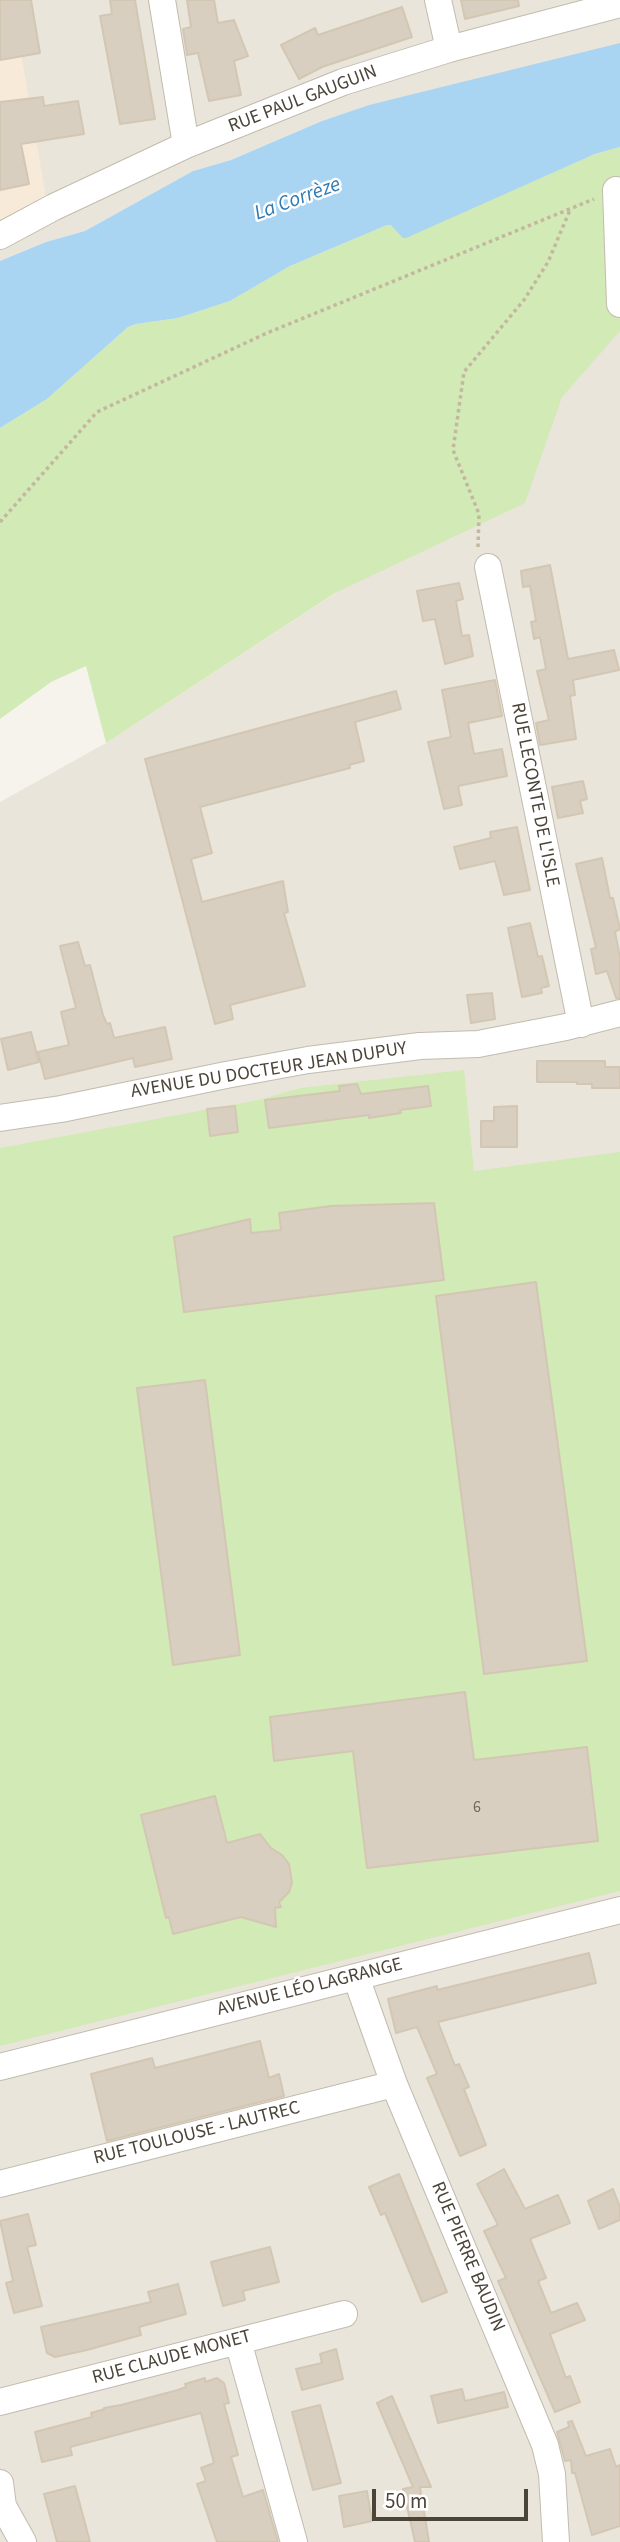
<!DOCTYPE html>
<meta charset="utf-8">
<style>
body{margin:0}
#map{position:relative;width:620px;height:2542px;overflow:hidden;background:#f6f3ec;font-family:"Source Sans 3",sans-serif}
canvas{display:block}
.scale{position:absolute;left:372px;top:2489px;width:156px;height:32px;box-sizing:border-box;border:4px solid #4b4439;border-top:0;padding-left:9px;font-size:21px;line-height:24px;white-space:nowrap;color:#4b4439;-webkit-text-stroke:5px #fff;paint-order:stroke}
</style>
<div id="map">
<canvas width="620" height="2542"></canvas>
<div class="scale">50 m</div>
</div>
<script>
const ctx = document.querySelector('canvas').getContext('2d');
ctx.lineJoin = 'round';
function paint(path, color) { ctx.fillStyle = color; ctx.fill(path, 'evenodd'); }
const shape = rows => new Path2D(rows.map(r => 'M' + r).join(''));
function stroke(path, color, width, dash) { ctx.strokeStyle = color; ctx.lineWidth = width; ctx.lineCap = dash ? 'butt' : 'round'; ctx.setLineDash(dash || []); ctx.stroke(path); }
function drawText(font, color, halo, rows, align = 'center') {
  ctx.font = font + ' "Source Sans 3",sans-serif'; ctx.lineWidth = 5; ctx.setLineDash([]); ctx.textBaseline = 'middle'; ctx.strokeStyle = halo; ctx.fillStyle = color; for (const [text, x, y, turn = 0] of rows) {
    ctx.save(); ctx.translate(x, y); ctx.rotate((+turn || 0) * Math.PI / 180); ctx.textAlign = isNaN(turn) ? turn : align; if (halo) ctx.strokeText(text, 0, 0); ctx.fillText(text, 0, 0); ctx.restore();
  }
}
const residential = shape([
 [0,0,620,0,620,58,512,71,369,105,322,121,231,160,193,171,85,231,46,242,0,261],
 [620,194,620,2542,0,2542,0,802,106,743,501,485]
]);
const commercial = shape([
 [0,0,12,0,46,198,0,223]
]);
const green = shape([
 [620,147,620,331,562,397,525,503,335,593,106,743,86,666,51,682,0,719,0,428,47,399,128,327,136,324,178,318,230,301,290,266,387,225,513,190,595,154],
 [464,1070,474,1171,620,1152,620,1891,0,2046,0,1148,258,1100,301,1088]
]);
const water = shape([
 [620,43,620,147,595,154,406,238,403,238,391,225,387,225,290,266,230,301,178,318,136,324,128,327,47,399,0,428,0,261,46,242,85,231,193,171,231,160,322,121,369,105]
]);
const building = shape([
 [0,0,31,0,40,53,0,60,0,0],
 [110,0,135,0,155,119,120,124,100,16,112,14,110,0],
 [187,0,214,0,218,23,234,20,248,56,234,61,241,95,209,101,198,53,187,55,183,29,191,27,187,0],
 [461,0,518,0,519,6,465,19,461,0],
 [402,7,412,37,322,67,299,79,281,45,315,28,318,35,402,7],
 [43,97,44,106,78,101,84,134,21,144,29,184,0,190,0,102,43,97],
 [550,565,568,659,614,650,619,670,573,680,575,695,570,696,576,739,540,745,536,723,549,720,537,671,546,669,540,637,534,639,531,622,536,621,530,586,523,587,521,571,550,565],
 [459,583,463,599,456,601,462,636,469,635,473,656,445,664,435,619,423,621,417,591,459,583],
 [495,680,502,716,468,723,474,754,502,749,507,776,458,786,462,805,444,809,428,742,451,737,442,690,495,680],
 [396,691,401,709,355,722,364,761,349,765,350,768,200,807,212,853,191,859,202,902,283,881,288,912,284,913,305,986,230,1005,233,1019,215,1024,145,759,396,691],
 [583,781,587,799,580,801,583,813,558,818,552,787,583,781],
 [517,827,530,890,504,895,495,861,460,869,454,847,491,838,490,832,517,827],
 [602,858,610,898,613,898,620,929,615,932,620,957,620,998,616,998,607,971,596,974,591,949,596,948,576,864,602,858],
 [530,923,538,957,542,956,549,986,541,988,542,993,522,997,508,928,530,923],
 [78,942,85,966,90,965,103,1015,107,1024,110,1023,114,1038,165,1027,172,1059,135,1067,133,1058,45,1079,38,1052,69,1045,61,1012,76,1008,60,946,78,942],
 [492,993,495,1019,471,1023,467,995,492,993],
 [31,1032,39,1062,8,1070,1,1039,31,1032],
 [537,1061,605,1061,605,1067,620,1067,620,1088,592,1088,592,1084,577,1084,577,1082,537,1082,537,1061],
 [357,1084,361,1094,428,1086,431,1106,400,1110,401,1113,369,1118,369,1115,269,1128,265,1100,340,1091,339,1086,357,1084],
 [235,1106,238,1132,210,1136,207,1109,235,1106],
 [517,1106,517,1147,481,1147,481,1121,494,1121,494,1107,517,1106],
 [434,1203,444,1280,184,1312,174,1237,250,1219,251,1233,281,1230,279,1213,331,1206,434,1203],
 [536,1282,587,1661,484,1674,436,1296,536,1282],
 [205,1380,240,1655,173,1665,137,1388,205,1380],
 [465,1692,474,1760,587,1747,598,1841,367,1868,353,1751,274,1761,270,1717,465,1692],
 [215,1796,227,1843,260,1834,271,1848,282,1855,289,1864,292,1883,289,1892,279,1902,281,1907,275,1908,276,1927,241,1917,173,1934,169,1917,166,1918,141,1815,215,1796],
 [589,1953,596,1983,438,2022,455,2066,459,2064,469,2087,464,2089,486,2145,460,2156,427,2078,437,2074,417,2027,396,2033,388,1999,437,1986,437,1990,589,1953],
 [260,2041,269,2078,279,2074,284,2096,107,2141,91,2074,152,2058,155,2068,260,2041],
 [504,2169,525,2209,558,2195,570,2223,530,2239,546,2278,538,2281,551,2313,577,2303,585,2320,550,2334,566,2378,570,2376,580,2402,555,2412,498,2281,506,2278,484,2231,498,2225,477,2184,504,2169],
 [399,2174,447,2292,422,2302,385,2213,381,2215,369,2187,399,2174],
 [613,2189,620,2207,620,2220,599,2229,588,2201,613,2189],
 [28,2214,36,2245,27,2247,42,2306,14,2313,6,2283,13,2281,0,2221,28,2214],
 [270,2247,279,2282,243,2291,245,2300,223,2306,211,2262,270,2247],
 [178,2284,186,2314,139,2327,141,2335,87,2350,55,2357,47,2353,41,2327,151,2302,148,2292,178,2284],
 [336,2349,343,2379,302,2390,296,2369,322,2363,320,2354,336,2349],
 [205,2378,205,2382,217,2378,224,2383,229,2403,224,2404,238,2455,231,2457,243,2497,263,2490,278,2542,217,2542,197,2484,206,2481,201,2468,214,2463,201,2413,70,2447,72,2455,42,2462,35,2432,92,2417,91,2413,105,2409,104,2408,121,2405,178,2390,186,2387,185,2384,205,2378],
 [462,2389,465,2401,504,2392,508,2407,438,2423,431,2396,462,2389],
 [392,2396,431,2487,420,2487,429,2542,415,2542,403,2489,413,2487,377,2403,392,2396],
 [320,2405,341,2483,313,2490,292,2412,320,2405],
 [572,2421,586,2456,610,2449,616,2467,620,2465,620,2526,592,2535,575,2473,572,2473,571,2460,565,2461,557,2432,569,2427,568,2422,572,2421],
 [75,2486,90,2542,57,2542,44,2494,75,2486],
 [367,2491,372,2521,344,2527,339,2496,367,2491]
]);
const path = shape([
 [0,522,97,412,267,333,594,199],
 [478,547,479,514,453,450,464,372,524,300,548,262,570,210]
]);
const minor = shape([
 [162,0,186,145],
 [438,0,449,49],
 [616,190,620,304],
 [0,236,54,207,186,145,343,82,449,49,620,4],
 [488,567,581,1024],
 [0,1118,61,1109,226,1075,308,1060,420,1046,478,1044,566,1027,620,1013],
 [356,1977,394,2084,545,2445,552,2474,556,2542],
 [0,2067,620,1910],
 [0,2184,394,2084],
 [238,2341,294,2542],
 [0,2402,344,2314],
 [0,2483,3,2506,23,2542]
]);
const numberNames = [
 ["6",477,1808]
];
const streetNames = [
 ["RUE PAUL GAUGUIN",303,100,-21],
 ["RUE LECONTE DE L'ISLE",534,795,79],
 ["AVENUE DU DOCTEUR JEAN DUPUY",269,1071,-9],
 ["AVENUE LÉO LAGRANGE",310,1988,-14],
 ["RUE TOULOUSE - LAUTREC",197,2134,-14],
 ["RUE PIERRE BAUDIN",467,2257,67],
 ["RUE CLAUDE MONET",172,2358,-15]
];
const waterNames = [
 ["La Corrèze",298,200,-20]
];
paint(residential, '#eae5da');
paint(commercial, '#f7ead8');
paint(green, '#d2eab5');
paint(water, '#a9d4f2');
paint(building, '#d8cfc1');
stroke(building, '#d3c7b4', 2);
stroke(minor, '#c2bbae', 28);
stroke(path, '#c4b79f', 3.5, [3.5, 3.5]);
stroke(minor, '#fff', 26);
drawText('16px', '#6e675b', null, numberNames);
drawText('19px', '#4b4439', '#fff', streetNames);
drawText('italic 21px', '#2e7ab2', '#fff', waterNames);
</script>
